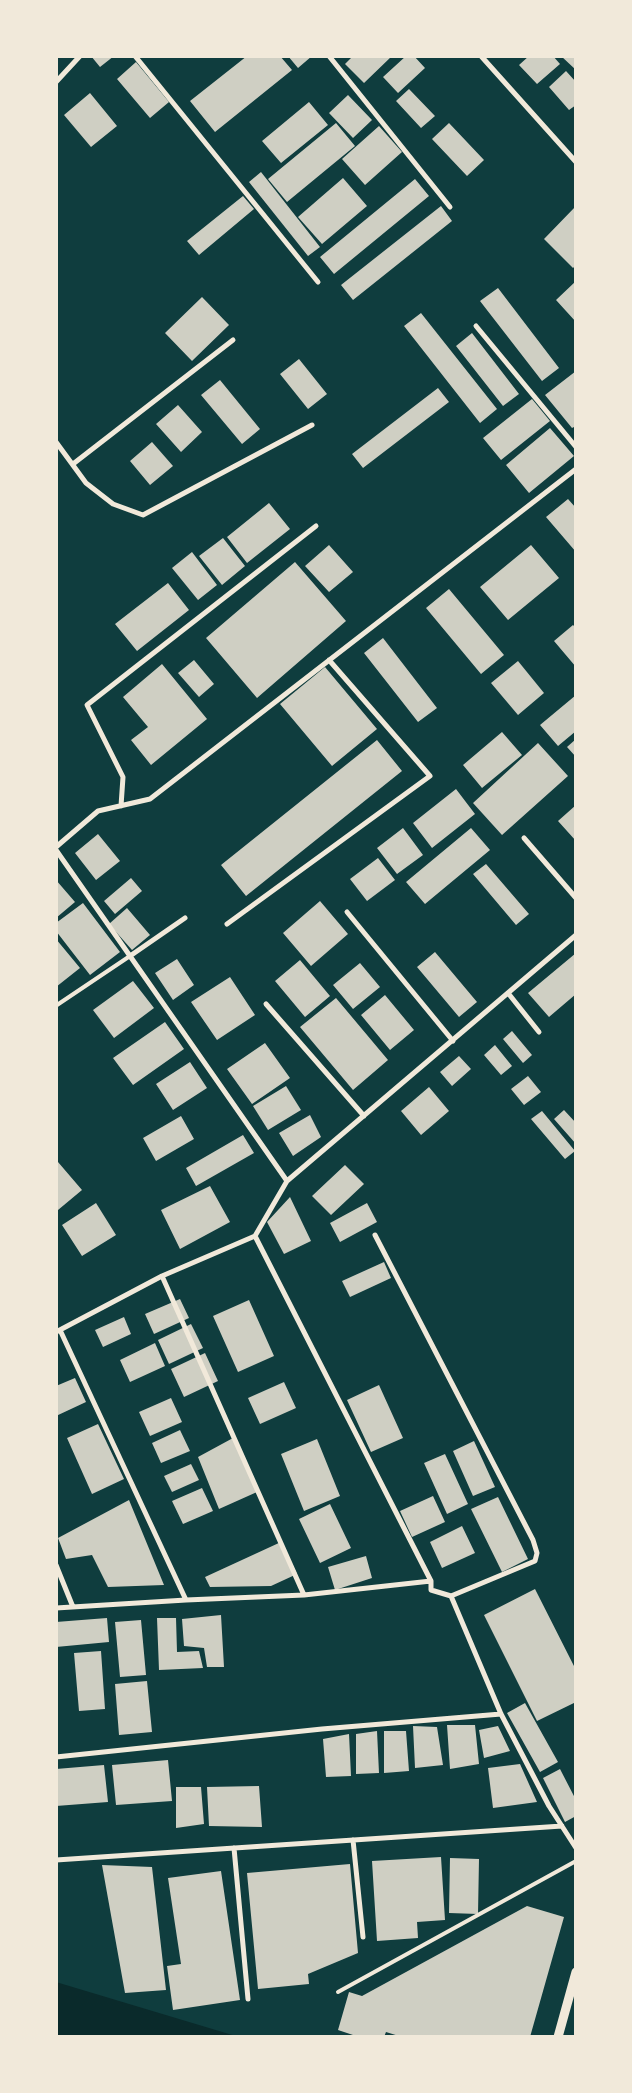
<!DOCTYPE html>
<style>
body{margin:0}
#map{position:relative;width:632px;height:2093px;overflow:hidden;background:#0f3d3e;font-family:"Libre Baskerville",serif}
canvas{display:block}
.frame{position:absolute;inset:0;border:58px solid #f1e9da;pointer-events:none}
</style>
<div id="map">
<canvas width="632" height="2093"></canvas>
<div class="frame"></div>
</div>
<script>
const ctx = document.querySelector('canvas').getContext('2d');
ctx.lineJoin = 'round';
function paint(path, color) { ctx.fillStyle = color; ctx.fill(path, 'evenodd'); }
const shape = rows => new Path2D(rows.map(r => 'M' + r).join(''));
function stroke(path, color, width, dash) { ctx.strokeStyle = color; ctx.lineWidth = width; ctx.lineCap = dash ? 'butt' : 'round'; ctx.setLineDash(dash || []); ctx.stroke(path); }
const water = shape([
 [56,1982,239,2037,56,2037]
]);
const building = shape([
 [91,56,114,56,100,67],
 [247,56,280,56,292,70,215,132,190,101],
 [288,56,312,56,298,68],
 [353,56,392,56,364,83,345,64],
 [406,56,414,56,425,68,398,93,383,77],
 [529,56,553,56,560,64,537,84,519,65],
 [561,56,576,56,576,70],
 [136,62,169,102,150,118,117,79],
 [566,71,576,82,576,105,569,110,549,87],
 [409,89,435,116,421,128,396,101],
 [90,93,117,126,91,147,64,115],
 [348,95,372,120,353,138,329,113],
 [309,102,328,125,281,163,262,141],
 [336,123,355,146,287,202,268,179],
 [449,123,484,160,467,176,432,139],
 [379,126,402,152,365,185,342,159],
 [261,172,320,247,308,256,249,182],
 [343,178,367,206,322,244,298,217],
 [415,179,429,196,334,274,320,257],
 [243,196,254,209,199,255,187,241],
 [441,206,452,221,353,300,341,285],
 [576,206,576,265,573,268,544,239],
 [576,281,576,322,556,300],
 [498,288,559,368,542,381,480,301],
 [202,297,229,325,192,361,165,333],
 [421,313,497,409,480,423,404,326],
 [472,333,519,394,503,406,456,346],
 [299,359,327,394,308,409,280,374],
 [576,371,576,426,572,428,545,395],
 [220,380,260,429,242,444,201,395],
 [438,388,449,402,363,468,352,454],
 [532,399,550,421,501,460,483,438],
 [178,405,202,432,181,452,156,424],
 [550,428,574,456,529,493,506,465],
 [152,442,173,466,150,485,130,461],
 [568,499,576,508,576,552,546,517],
 [269,503,290,529,247,563,227,537],
 [223,538,245,566,222,585,199,556],
 [329,545,353,572,329,592,305,566],
 [531,545,559,578,508,620,480,587],
 [192,552,217,585,198,600,172,568],
 [295,562,346,621,257,698,206,638],
 [168,583,189,610,137,651,115,624],
 [449,589,504,655,481,674,426,608],
 [573,625,576,628,576,667,554,641],
 [383,638,437,708,418,722,364,653],
 [194,660,214,684,199,697,178,673],
 [518,661,544,693,518,715,491,683],
 [162,664,207,719,151,765,131,740,148,727,123,697],
 [325,667,377,729,332,766,280,704],
 [576,695,576,731,558,746,540,725],
 [502,732,522,755,482,788,463,765],
 [576,739,576,757,567,747],
 [377,740,402,771,246,896,221,865],
 [538,743,568,776,502,835,473,803],
 [456,789,475,814,432,848,413,823],
 [576,805,576,841,558,821],
 [403,828,423,855,397,874,377,848],
 [471,828,490,850,425,904,406,882],
 [98,834,120,861,96,880,75,853],
 [378,858,395,880,367,901,350,879],
 [486,864,529,914,516,925,473,874],
 [131,878,142,891,115,914,104,901],
 [56,880,75,902,56,918],
 [320,901,348,934,311,966,283,933],
 [83,903,120,952,90,975,56,931,56,923],
 [127,908,150,935,132,950,109,924],
 [56,939,80,968,56,987],
 [435,952,477,1002,459,1017,417,967],
 [576,953,576,994,549,1017,528,993],
 [177,959,194,985,173,1000,155,973],
 [300,960,330,996,305,1017,275,981],
 [360,963,380,987,353,1009,333,985],
 [230,977,255,1015,217,1040,191,1002],
 [133,981,154,1008,114,1038,93,1010],
 [385,995,414,1030,390,1050,361,1015],
 [336,998,388,1060,353,1090,300,1027],
 [165,1022,184,1049,133,1085,113,1058],
 [512,1031,532,1055,523,1063,503,1039],
 [265,1043,290,1078,252,1104,227,1069],
 [495,1045,512,1066,501,1075,484,1055],
 [459,1056,471,1069,452,1086,440,1072],
 [190,1062,207,1088,173,1110,156,1084],
 [528,1076,541,1092,524,1105,511,1089],
 [286,1086,301,1110,268,1130,253,1106],
 [429,1087,449,1111,421,1135,401,1111],
 [564,1110,576,1123,576,1144,554,1119],
 [542,1111,575,1151,565,1159,531,1119],
 [310,1115,321,1137,293,1156,279,1133],
 [181,1116,194,1139,156,1161,143,1138],
 [243,1135,254,1153,196,1186,186,1168],
 [58,1162,82,1190,58,1210,56,1208],
 [345,1165,364,1184,331,1215,312,1196],
 [210,1186,230,1222,180,1249,161,1210],
 [290,1197,311,1241,284,1254,267,1222],
 [96,1203,116,1235,82,1256,62,1225],
 [367,1203,377,1222,340,1242,330,1223],
 [384,1262,391,1278,350,1297,342,1281],
 [180,1299,189,1318,154,1334,145,1314],
 [249,1300,274,1356,238,1372,213,1316],
 [124,1317,131,1334,103,1347,95,1330],
 [191,1324,203,1348,169,1364,158,1340],
 [155,1343,165,1366,130,1382,120,1360],
 [205,1353,218,1381,184,1397,171,1369],
 [75,1378,86,1402,56,1416,56,1386],
 [284,1382,296,1408,260,1424,248,1398],
 [379,1385,403,1438,371,1452,347,1400],
 [171,1398,182,1422,150,1436,139,1412],
 [98,1424,124,1479,92,1494,67,1438],
 [180,1430,190,1451,161,1463,152,1443],
 [233,1438,257,1492,219,1509,198,1457],
 [317,1439,340,1496,304,1511,281,1454],
 [474,1441,495,1487,473,1496,453,1451],
 [445,1454,468,1504,447,1514,424,1463],
 [191,1464,199,1480,172,1492,164,1476],
 [202,1488,213,1511,183,1524,172,1501],
 [433,1496,445,1522,412,1537,400,1511],
 [498,1497,528,1559,502,1572,471,1509],
 [129,1500,164,1585,108,1587,92,1555,66,1559,58,1538],
 [330,1504,351,1548,320,1563,299,1519],
 [462,1526,475,1553,442,1568,430,1542],
 [281,1542,297,1574,271,1586,210,1587,205,1577],
 [366,1556,372,1578,335,1590,328,1567],
 [535,1589,576,1670,576,1702,537,1721,484,1615],
 [221,1615,224,1667,207,1667,204,1648,184,1646,182,1619],
 [107,1618,109,1642,56,1647,56,1622],
 [157,1618,176,1618,177,1652,199,1651,203,1668,159,1670],
 [141,1620,146,1675,120,1677,115,1622],
 [101,1651,105,1709,79,1711,74,1653],
 [147,1681,152,1732,119,1735,115,1684],
 [525,1703,558,1762,540,1772,507,1713],
 [447,1725,475,1725,479,1764,450,1769],
 [413,1726,437,1727,443,1765,415,1768],
 [498,1726,510,1751,484,1758,479,1730],
 [377,1731,379,1773,356,1774,356,1734],
 [384,1731,406,1731,409,1771,384,1773],
 [349,1734,351,1776,326,1777,323,1739],
 [168,1760,172,1801,116,1805,112,1765],
 [520,1764,537,1802,493,1808,488,1768],
 [104,1765,108,1802,56,1806,56,1769],
 [560,1769,576,1800,576,1816,565,1822,543,1778],
 [259,1786,262,1827,209,1826,207,1787],
 [176,1787,201,1787,204,1824,176,1828],
 [441,1857,445,1920,417,1922,418,1938,377,1941,372,1861],
 [450,1858,479,1859,478,1914,449,1913],
 [350,1864,358,1953,308,1974,309,1984,258,1989,247,1873],
 [102,1865,152,1867,166,1990,125,1993],
 [221,1871,240,2000,173,2010,167,1966,181,1964,168,1878],
 [527,1906,564,1917,530,2037,402,2037,386,2032,384,2037,359,2037,338,2030,349,1992,362,1996]
]);
const service = shape([
 [57,1005,130,956],
 [338,1992,576,1861]
]);
const minor = shape([
 [135,56,318,282],
 [329,56,450,207],
 [481,56,576,162],
 [56,82,80,56],
 [476,326,576,447],
 [56,442,86,483,113,504,143,515,312,425],
 [73,464,233,340],
 [121,806,123,777,87,705,316,526],
 [524,838,576,898],
 [56,847,98,811,150,799,576,469],
 [56,850,287,1181],
 [347,912,453,1041],
 [227,924,430,776,329,660],
 [130,956,185,918],
 [508,993,539,1032],
 [266,1004,364,1116],
 [375,1235,533,1540,537,1553,535,1561,451,1596],
 [162,1276,304,1595],
 [60,1330,186,1600],
 [56,1332,162,1276,255,1236,287,1181,576,935],
 [56,1565,73,1607],
 [431,1581,431,1590,451,1596,501,1714,549,1806,576,1848],
 [56,1608,186,1600,304,1595,431,1581,255,1236],
 [56,1757,322,1729,501,1714],
 [353,1840,363,1937],
 [234,1848,248,1999],
 [56,1860,562,1826]
]);
const tertiary = shape([
 [558,2037,576,1972]
]);
paint(water, '#0a2a2b');
paint(building, '#cfcfc3');
stroke(service, '#f1e9da', 4);
stroke(minor, '#f1e9da', 5);
stroke(tertiary, '#f1e9da', 9);
</script>
